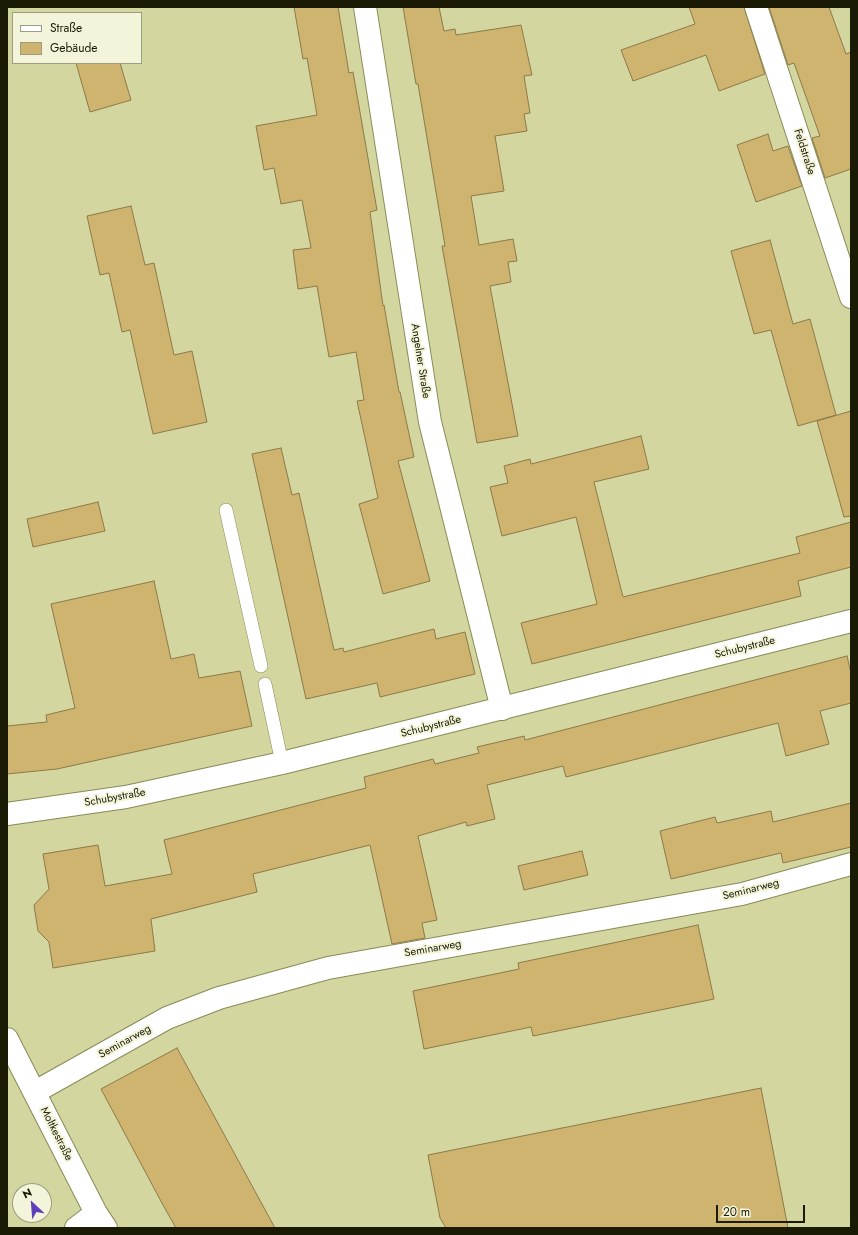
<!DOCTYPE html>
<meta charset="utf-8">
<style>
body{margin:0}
#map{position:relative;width:858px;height:1235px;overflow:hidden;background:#d4d6a0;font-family:Jost,sans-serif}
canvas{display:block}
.frame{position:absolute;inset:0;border:8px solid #1a1a05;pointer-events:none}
.legend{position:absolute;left:12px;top:12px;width:130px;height:52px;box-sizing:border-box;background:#f4f4da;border:1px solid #9d9d85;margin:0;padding:5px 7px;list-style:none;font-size:12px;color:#1a1a05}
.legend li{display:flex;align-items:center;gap:8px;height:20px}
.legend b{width:20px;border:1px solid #9d9d85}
.north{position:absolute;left:12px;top:1183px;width:40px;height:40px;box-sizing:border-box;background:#f4f4da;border:1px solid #9d9d85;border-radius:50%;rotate:334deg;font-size:11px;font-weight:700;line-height:16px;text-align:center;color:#1a1a05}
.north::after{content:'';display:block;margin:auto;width:14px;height:18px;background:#5d40b9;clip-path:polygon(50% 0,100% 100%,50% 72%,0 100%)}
.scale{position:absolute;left:716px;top:1205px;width:89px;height:18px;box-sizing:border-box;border:2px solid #1a1a05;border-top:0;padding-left:5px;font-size:12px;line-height:14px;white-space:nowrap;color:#1a1a05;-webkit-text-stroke:3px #f4f4da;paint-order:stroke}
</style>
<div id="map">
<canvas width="858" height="1235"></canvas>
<div class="frame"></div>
<ul class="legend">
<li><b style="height:5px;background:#fff"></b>Straße</li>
<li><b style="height:11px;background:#cfb46f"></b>Gebäude</li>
</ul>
<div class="north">N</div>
<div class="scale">20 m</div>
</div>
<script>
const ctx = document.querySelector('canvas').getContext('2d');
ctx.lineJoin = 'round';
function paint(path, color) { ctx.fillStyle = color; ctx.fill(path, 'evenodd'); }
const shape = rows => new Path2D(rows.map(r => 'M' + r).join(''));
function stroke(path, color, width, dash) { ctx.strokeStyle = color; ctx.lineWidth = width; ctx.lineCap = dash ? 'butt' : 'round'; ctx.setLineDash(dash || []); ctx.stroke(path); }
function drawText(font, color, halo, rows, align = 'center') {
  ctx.font = font + ' Jost,sans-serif'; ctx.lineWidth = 4; ctx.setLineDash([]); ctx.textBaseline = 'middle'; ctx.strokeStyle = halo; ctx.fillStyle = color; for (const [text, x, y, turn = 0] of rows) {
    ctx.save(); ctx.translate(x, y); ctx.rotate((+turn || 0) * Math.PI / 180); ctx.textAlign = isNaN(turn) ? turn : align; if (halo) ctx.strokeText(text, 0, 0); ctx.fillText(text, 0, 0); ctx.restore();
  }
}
const building = shape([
 [294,7,338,7,349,73,353,72,377,210,370,212,383,306,384,305,399,392,400,392,414,457,398,461,430,581,383,594,359,504,378,498,357,401,364,400,356,352,329,357,317,286,298,289,293,250,311,248,302,200,281,204,274,168,264,170,256,126,317,115,307,58,303,59,294,7],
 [403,7,439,7,444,31,455,29,456,35,521,25,532,75,524,76,530,113,524,114,527,131,495,136,504,191,471,196,479,245,513,239,517,261,508,262,511,282,490,286,518,436,477,443,442,246,445,246,418,84,416,84,403,7],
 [689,7,744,7,765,74,719,91,706,55,633,81,621,50,695,24,689,7],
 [769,7,829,7,846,54,851,52,851,169,825,178,812,138,820,136,794,63,788,65,769,7],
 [76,63,120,63,131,100,90,112,76,63],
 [768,134,773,151,788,146,802,186,756,202,737,145,768,134],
 [131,206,145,265,154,263,174,355,192,351,207,422,153,434,130,330,122,332,109,273,100,275,87,216,131,206],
 [770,240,793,324,810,319,836,415,798,426,771,330,754,334,731,251,770,240],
 [851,411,851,516,844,517,817,421,851,411],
 [641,436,649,469,594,482,623,597,800,553,796,537,851,522,851,567,798,581,801,596,532,664,521,623,597,604,576,517,502,536,490,487,508,483,504,466,530,459,531,464,641,436],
 [281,448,292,495,299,493,334,650,343,648,344,652,434,629,436,639,465,632,475,674,380,697,377,683,306,699,252,454,281,448],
 [98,502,105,531,33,547,27,519,98,502],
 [154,581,171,659,194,654,199,678,240,671,252,726,57,769,7,774,7,726,47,722,46,715,75,708,51,604,154,581],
 [847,656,851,673,851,703,820,711,829,744,786,756,778,723,566,777,563,766,487,785,495,819,467,826,466,822,418,836,437,920,422,923,425,938,392,944,370,845,253,874,257,892,151,919,155,951,53,968,49,942,38,931,34,905,49,889,43,854,98,845,105,886,172,874,164,840,366,788,364,777,433,759,435,764,479,753,477,747,524,736,525,740,847,656],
 [851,803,851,847,783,863,781,853,671,879,660,831,715,817,717,823,771,811,773,822,851,803],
 [582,851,588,875,524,890,518,866,582,851],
 [698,925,714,999,533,1036,531,1027,424,1049,413,991,519,969,518,963,698,925],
 [177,1048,275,1228,176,1228,163,1205,101,1089,177,1048],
 [761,1088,788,1228,446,1228,440,1218,428,1155,761,1088]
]);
const lane = shape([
 [226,510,261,666],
 [265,684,282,763]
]);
const street = shape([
 [365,7,430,422,502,709],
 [756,7,851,297],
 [7,1039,96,1213,106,1228],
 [35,1092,167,1018,219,998,328,968,742,894,851,864],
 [76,1228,96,1213]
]);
const secondary = shape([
 [7,814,126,797,282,763,851,621]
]);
const streetNames = [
 ["Feldstraße",804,152,72],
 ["Angelner Straße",420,361,81],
 ["Schubystraße",745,648,-14],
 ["Schubystraße",431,727,-14],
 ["Schubystraße",115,798,-10],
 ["Seminarweg",751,890,-14],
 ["Seminarweg",433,949,-10],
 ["Seminarweg",125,1042,-29],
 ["Moltkestraße",56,1134,63]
];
paint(building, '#cfb46f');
stroke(building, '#8b7949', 1);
stroke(lane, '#898a57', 14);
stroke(street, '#898a57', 24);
stroke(secondary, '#898a57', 24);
stroke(lane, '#fff', 13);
stroke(street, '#fff', 22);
stroke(secondary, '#fff', 22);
drawText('11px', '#1a1a05', '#f4f4da', streetNames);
</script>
